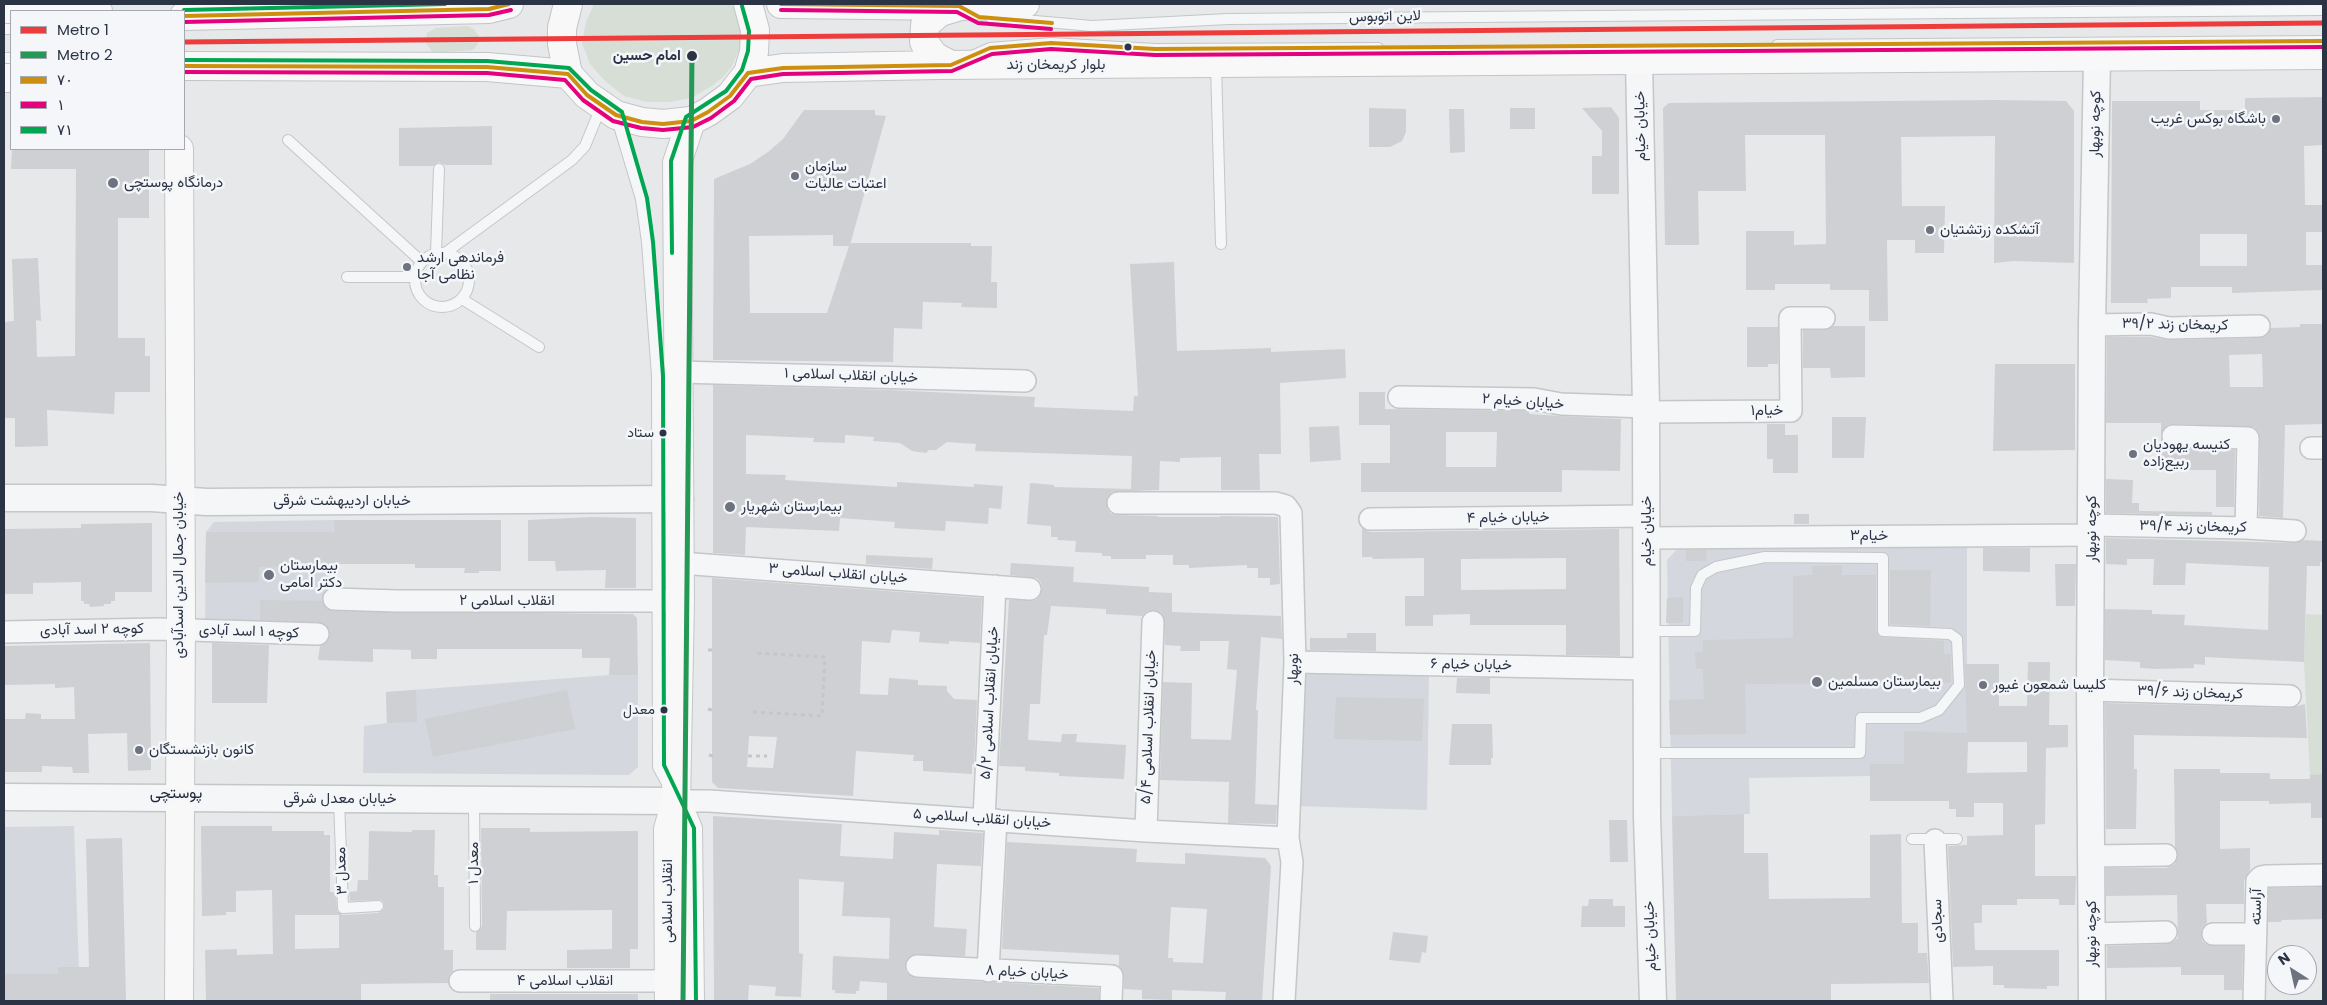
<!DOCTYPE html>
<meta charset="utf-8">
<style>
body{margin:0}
#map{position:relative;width:2327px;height:1005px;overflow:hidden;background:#e6e8ea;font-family:Poppins,sans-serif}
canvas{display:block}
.frame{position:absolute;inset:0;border:5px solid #2b3445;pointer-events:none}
.legend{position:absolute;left:10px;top:10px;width:175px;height:140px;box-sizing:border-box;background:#f4f6f9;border:1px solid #a4a8b1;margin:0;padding:6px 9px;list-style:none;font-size:15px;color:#2b3445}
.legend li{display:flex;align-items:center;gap:10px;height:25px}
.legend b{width:25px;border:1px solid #a4a8b1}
.north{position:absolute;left:2267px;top:945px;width:50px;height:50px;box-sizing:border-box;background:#f4f6f9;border:1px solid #a4a8b1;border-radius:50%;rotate:325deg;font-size:14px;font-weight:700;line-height:20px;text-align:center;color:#2b3445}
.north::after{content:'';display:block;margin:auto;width:18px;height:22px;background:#6c737f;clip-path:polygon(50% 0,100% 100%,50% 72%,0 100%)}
</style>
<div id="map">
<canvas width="2327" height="1005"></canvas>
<div class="frame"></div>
<ul class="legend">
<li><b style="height:6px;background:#ee3c3c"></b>Metro 1</li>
<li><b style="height:6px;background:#229954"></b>Metro 2</li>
<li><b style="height:6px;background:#ce8f0e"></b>۷۰</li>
<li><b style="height:6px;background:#e5007d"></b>۱</li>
<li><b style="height:6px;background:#00a651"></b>۷۱</li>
</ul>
<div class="north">N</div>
</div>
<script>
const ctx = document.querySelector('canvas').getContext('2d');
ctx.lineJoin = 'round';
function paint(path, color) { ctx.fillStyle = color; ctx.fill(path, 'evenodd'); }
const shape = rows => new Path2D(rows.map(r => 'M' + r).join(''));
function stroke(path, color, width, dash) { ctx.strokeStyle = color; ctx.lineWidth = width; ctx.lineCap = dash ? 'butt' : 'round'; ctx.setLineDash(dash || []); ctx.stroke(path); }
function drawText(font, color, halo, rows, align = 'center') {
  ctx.font = font + ' Poppins,Vazirmatn,sans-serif'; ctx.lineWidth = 5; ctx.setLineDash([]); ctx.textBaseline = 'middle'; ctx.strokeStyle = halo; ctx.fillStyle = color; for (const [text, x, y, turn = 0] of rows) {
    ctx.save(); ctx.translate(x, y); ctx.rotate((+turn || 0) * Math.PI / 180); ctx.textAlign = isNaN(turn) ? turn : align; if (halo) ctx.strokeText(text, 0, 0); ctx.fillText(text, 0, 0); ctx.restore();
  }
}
const built = shape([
 [334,520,331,628,205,625,206,532,214,522],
 [1967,543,1967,765,1870,776,1749,778,1750,814,1672,816,1667,560,1681,545],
 [1308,671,1429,674,1427,810,1296,806,1303,675],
 [609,675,638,675,638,767,629,775,363,773,364,726,387,723,386,692],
 [74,826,80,1001,4,1001,4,827]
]);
const green = shape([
 [594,4,730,4,734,8,742,30,739,50,732,66,722,78,712,86,691,98,670,102,647,102,624,96,605,81,590,64,582,43,586,22],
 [467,26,474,29,479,36,478,44,473,50,433,53,426,43,427,33,436,28],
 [2306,614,2323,615,2323,774,2310,775,2304,662]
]);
const building = shape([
 [2323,97,2323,145,2304,146,2305,205,2323,205,2323,232,2306,232,2306,265,2323,265,2323,290,2232,293,2232,287,2171,287,2171,298,2147,299,2148,303,2111,303,2112,101,2200,101,2200,110,2245,110,2245,98],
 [2200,234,2247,234,2247,266,2200,266],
 [1995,100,2066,101,2074,111,2074,263,2013,261,1994,263,1995,136,1901,137,1902,206,1945,206,1944,253,1915,253,1915,240,1887,240,1888,321,1869,321,1869,290,1830,290,1830,284,1775,284,1775,290,1746,290,1746,231,1794,231,1794,245,1826,244,1825,135,1745,135,1746,191,1698,191,1699,245,1665,245,1663,108,1669,103],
 [1611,107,1619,118,1619,194,1592,194,1592,156,1602,156,1602,131,1582,108],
 [1369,108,1406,109,1406,132,1402,141,1390,147,1369,147],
 [1510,108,1535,108,1535,129,1510,129],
 [1449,109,1464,109,1465,152,1450,153],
 [804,110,875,110,875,115,886,116,850,245,850,243,971,243,971,246,992,246,991,282,997,282,997,308,961,307,962,303,923,302,922,329,894,328,893,362,713,360,714,179,750,164,768,152,783,139],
 [833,235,833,246,849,246,827,313,750,313,749,236],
 [492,126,492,165,445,165,439,162,433,166,399,166,399,128],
 [12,149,149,149,149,218,118,218,118,338,145,338,145,356,150,356,150,392,115,392,114,414,47,410,48,446,15,447,15,418,4,418,4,322,14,321,12,259,38,258,41,321,36,320,37,357,75,356,76,169,11,169],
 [1174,262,1177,351,1271,348,1271,352,1345,349,1346,378,1280,383,1281,454,1259,454,1260,490,1221,490,1221,457,1180,458,1180,462,1160,461,1159,490,1112,492,1107,497,1107,509,1111,514,1118,515,1158,516,1158,517,1220,517,1220,516,1278,517,1280,584,1270,585,1270,578,1258,578,1258,568,1247,568,1247,565,1189,568,1189,565,1173,565,1173,555,1146,555,1146,559,1111,559,1111,556,1102,556,1102,553,1075,552,1076,541,1057,540,1058,537,1051,537,1051,526,1027,524,1030,483,1054,485,1054,487,1131,489,1132,456,975,451,976,444,947,442,936,450,929,450,926,453,912,451,900,443,873,441,874,437,845,435,845,443,813,442,814,438,746,435,746,474,786,475,785,480,897,487,897,482,974,487,974,484,1003,486,1001,509,989,508,988,524,946,521,945,531,894,528,895,522,840,518,839,531,746,527,745,555,713,553,713,385,889,390,1035,397,1034,407,1133,411,1134,396,1138,396,1130,264],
 [2300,324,2323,324,2323,424,2285,425,2283,518,2259,516,2260,438,2259,432,2254,427,2173,424,2167,425,2161,434,2161,423,2106,423,2107,337,2150,337,2169,340,2259,338,2266,336,2271,328,2300,327],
 [2262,354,2263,387,2230,387,2229,355],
 [1833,326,1865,326,1865,377,1831,378,1830,368,1803,368,1803,330,1824,330],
 [1747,327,1778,327,1778,364,1768,364,1768,367,1747,367],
 [1995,364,2075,364,2075,450,1993,451],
 [1359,392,1385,392,1385,409,1529,411,1529,414,1560,416,1621,419,1620,471,1562,470,1562,492,1361,492,1361,463,1390,463,1390,425,1359,425],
 [1446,432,1497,432,1496,467,1446,467],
 [1832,417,1866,417,1864,458,1832,458],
 [1767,424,1785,424,1785,435,1798,435,1798,473,1773,473,1773,459,1767,459],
 [1339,426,1341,460,1310,462,1309,427],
 [2161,438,2166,446,2172,448,2235,450,2234,507,2216,507,2216,470,2160,470],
 [2106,479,2133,480,2132,503,2139,503,2139,511,2212,512,2212,515,2106,513],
 [1794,514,1809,514,1809,524,1794,524],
 [593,517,636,518,636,588,605,588,606,570,556,571,555,561,528,561,528,520],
 [334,520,501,520,501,571,479,571,479,573,464,573,465,568,415,568,415,564,333,564,333,568,259,567,259,582,205,583,206,532,334,532],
 [152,523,152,592,115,592,115,601,111,601,111,604,104,604,104,606,90,607,89,604,84,604,84,601,81,601,81,582,33,583,33,594,4,594,4,529,81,528,81,524],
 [1362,528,1370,532,1619,529,1620,656,1566,655,1566,625,1470,625,1470,614,1433,615,1433,626,1405,626,1405,596,1424,596,1424,558,1373,559,1372,557,1362,557],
 [1566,558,1566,589,1461,590,1461,559],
 [2106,538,2294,543,2303,540,2323,541,2323,562,2320,562,2320,566,2307,566,2304,662,2205,657,2205,665,2194,664,2194,668,2157,669,2140,668,2140,662,2105,660,2105,609,2152,610,2152,614,2185,615,2184,625,2268,630,2269,567,2186,563,2185,585,2153,585,2154,559,2127,559,2127,565,2106,564],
 [1983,548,2030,548,2030,572,1983,571],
 [1686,550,1706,550,1707,561,1686,561],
 [866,555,933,558,932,569,866,564],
 [1011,563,1074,567,1073,582,1149,587,1149,592,1172,593,1172,612,1281,616,1282,639,1261,637,1256,710,1258,710,1255,804,1277,805,1276,824,1228,823,1229,782,1160,780,1163,682,1192,683,1191,739,1231,740,1237,670,1227,669,1229,641,1200,641,1200,651,1180,651,1181,646,1165,645,1164,617,1160,612,1154,610,1147,611,1142,616,1106,614,1106,609,1051,606,1047,635,1044,635,1040,704,1030,704,1028,740,1061,742,1062,734,1077,734,1076,742,1126,745,1124,779,1059,776,1059,773,1025,771,1025,767,999,766,1009,600,1035,600,1040,596,1042,589,1041,583,1037,578,1010,575],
 [2055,564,2076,564,2075,606,2056,606],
 [1842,565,1842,575,1876,575,1876,631,1879,637,1944,641,1944,654,1951,654,1951,683,1745,684,1746,734,1670,735,1669,700,1704,699,1703,669,1696,669,1695,652,1703,652,1703,640,1793,638,1793,576,1813,575,1812,566],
 [1890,570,1931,570,1930,626,1890,624],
 [712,578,982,598,980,643,949,641,949,644,919,642,920,632,892,630,890,643,862,641,860,694,888,695,889,678,918,680,918,685,947,686,947,691,954,699,977,700,974,764,972,764,972,774,923,771,923,761,913,761,914,755,856,751,853,796,718,788,712,782],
 [749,736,777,737,773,768,747,767],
 [1683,597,1683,623,1666,623,1667,598],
 [260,600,322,601,327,609,334,611,633,614,637,618,638,675,609,675,610,658,582,658,582,649,437,649,437,659,411,659,411,650,373,649,373,662,318,660,320,646,328,641,330,635,329,629,325,624,318,622,260,620],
 [1347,633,1376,633,1376,651,1310,650,1310,638,1347,638],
 [150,643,151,770,128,771,127,733,88,734,89,773,73,773,72,767,42,766,42,772,4,772,4,719,25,719,26,713,41,714,41,719,75,719,74,687,55,688,55,684,4,685,4,646],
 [212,643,269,645,267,703,212,703],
 [2028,662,2050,662,2049,725,2068,725,2068,747,2046,748,2045,824,2035,825,2035,876,2076,876,2075,905,2059,905,2059,899,2017,899,2017,905,1982,905,1982,923,1974,923,1975,950,2059,950,2059,986,2047,986,2047,989,2004,988,2004,985,1993,985,1993,966,1953,967,1948,846,1967,845,1967,836,2003,835,2003,803,1974,803,1974,817,1956,817,1956,809,1949,809,1949,801,1870,801,1870,764,1904,764,1904,731,1967,733,1965,664,1999,664,1999,706,2027,706],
 [1968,742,2027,742,2027,772,1967,773],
 [1457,678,1490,678,1490,694,1456,693],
 [416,690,417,722,387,723,386,692],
 [567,690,575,729,433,757,425,719],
 [1336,697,1424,699,1422,741,1334,739],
 [2105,703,2290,708,2305,704,2307,738,2134,735,2134,769,2137,769,2136,829,2106,829],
 [1452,724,1492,724,1493,758,1491,758,1491,765,1449,765],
 [2174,769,2220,769,2220,773,2270,773,2270,779,2310,779,2310,775,2323,774,2323,818,2311,818,2311,803,2269,804,2269,801,2220,801,2220,849,2250,848,2250,870,2244,881,2244,904,2206,904,2207,923,2202,928,2201,934,2202,941,2207,945,2243,946,2242,990,2224,990,2224,975,2181,975,2181,967,2107,968,2107,946,2166,944,2173,942,2178,938,2177,895,2106,896,2106,868,2166,868,2175,864,2178,854,2175,847],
 [1744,814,1744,853,1768,853,1769,899,1870,898,1870,835,1901,834,1902,923,1918,923,1918,953,1927,953,1929,983,1831,984,1831,1001,1676,1001,1672,816],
 [713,816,842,824,840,856,893,859,894,832,939,835,939,830,983,833,981,866,937,864,934,927,967,929,965,956,912,955,907,959,905,965,906,972,916,978,1099,988,1099,1001,887,1001,887,983,860,981,859,991,856,991,856,994,835,993,835,990,832,990,833,956,889,959,890,918,842,916,844,882,799,879,799,953,803,954,801,997,775,996,776,987,749,985,748,1001,714,1001],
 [1609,820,1627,820,1628,862,1610,862],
 [201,826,272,826,272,831,324,831,324,835,330,835,330,892,336,892,337,911,343,915,378,913,384,909,384,903,381,900,350,901,349,892,357,891,358,880,368,880,369,831,412,832,412,830,435,830,434,875,438,875,438,887,444,887,444,950,453,950,453,971,449,975,448,983,361,984,361,1001,206,1001,205,950,237,949,237,955,273,954,272,890,236,891,236,912,226,912,226,915,202,916],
 [295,915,339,915,339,948,295,949],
 [481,828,530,828,530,832,638,831,638,949,630,949,630,968,567,968,567,950,612,949,612,910,507,911,506,950,476,950,476,933,482,926],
 [122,838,126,1001,4,1001,4,974,58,974,58,967,89,967,86,839],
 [1007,842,1137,849,1136,862,1185,864,1185,853,1265,858,1271,866,1262,1001,1225,1001,1226,992,1172,990,1172,1000,1142,999,1142,990,1124,989,1124,976,1119,966,1119,955,1002,949],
 [1171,907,1207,909,1203,963,1173,962,1173,958,1168,958],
 [2323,887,2323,919,2281,920,2282,922,2268,922,2269,888],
 [1589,899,1613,899,1613,906,1625,906,1625,927,1581,927,1582,906,1588,906],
 [1393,932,1428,936,1426,953,1422,952,1420,963,1389,960],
 [490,994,638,994,638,1001,490,1001]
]);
const path = shape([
 [708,650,712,650],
 [708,709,712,710],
 [753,712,822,716,825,657,754,653],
 [709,755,713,756],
 [748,756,767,756]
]);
const service = shape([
 [990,17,1092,26,1228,19,2323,10],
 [4,29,11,29],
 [1777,45,2323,41],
 [972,56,990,48,1051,43,1155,49,1378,48],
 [4,58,11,58],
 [1216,65,1221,244],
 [617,119,641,199,647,242,657,376,658,767,669,787],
 [288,140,422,262],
 '415 280a27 27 0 1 1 54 0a27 27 0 1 1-54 0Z',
 [436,253,439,169],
 [445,253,572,160,585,146,601,107],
 [347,277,415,277],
 [462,299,539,347],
 [1647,631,1695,631,1696,588,1702,575,1716,567,1765,557,1883,558,1883,631,1950,634,1957,639,1959,685,1939,710,1920,718,1861,718,1860,753,1648,753],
 [339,800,343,908,378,906],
 [474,800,475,926],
 [1912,839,1957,839]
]);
const minor = shape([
 [2092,325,2151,324,2169,328,2259,326],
 [678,372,1025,381],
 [1399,397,1534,399,1561,404,1646,407],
 [1646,412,1791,411,1790,318,1824,318],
 [2173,436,2248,438,2246,528],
 [2311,448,2323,448],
 [1118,503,1276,503,1286,506,1291,513,1295,662,1288,838,1292,862,1284,1001],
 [1370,519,1647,516],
 [2092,525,2246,528,2295,531],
 [1646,538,2092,535],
 [680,563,1030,589],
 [334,599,397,601,680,601],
 [4,632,158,629,318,634],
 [1295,662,1648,669],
 [2090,690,2290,696],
 [676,801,709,801,1146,831,1288,838],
 [984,819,995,586],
 [1146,831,1153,622],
 [1935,840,1942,1001],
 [2093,856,2166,855],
 [2092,934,2166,932],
 [2213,934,2256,934],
 [917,966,1112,976,1111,1001],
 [988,971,996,820],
 [460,981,669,981],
 [2254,1001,2257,881,2261,877,2266,876,2323,875]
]);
const tertiary = shape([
 [1639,61,1646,407,1647,817,1653,1001],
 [4,498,152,498,206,502,680,499],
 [4,797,676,801],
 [2092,1001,2090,690,2092,325,2097,58]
]);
const secondary = shape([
 [179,149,181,617,179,1001],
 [676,801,688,829,690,1001],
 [669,1001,668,829,676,801,680,601,677,163,691,121]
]);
const primary = shape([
 [568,4,562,28,562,44,568,74,587,95,616,115,642,122,663,124,691,121,708,112,730,96,748,73,754,52,755,30,748,4],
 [781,4,959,6,1025,4],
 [4,9,88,9,98,11],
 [184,16,489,9,509,4],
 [951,65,934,56,924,42,925,25,940,12,957,7],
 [184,66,487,67,568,74],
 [748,73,783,68,939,65,2323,55],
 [4,78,11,78]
]);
const bus1 = shape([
 [781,4,959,6,979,17,1052,23],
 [184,16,489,9,509,4],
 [184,66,487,67,568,74,587,95,616,115,642,122,663,124,691,121,708,112,730,96,748,73,783,68,951,65,990,48,1051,43,1155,49,2323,41]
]);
const bus2 = shape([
 [781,10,957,12,978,23,1051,29],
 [184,22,489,15,511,10],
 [184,72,487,73,565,80,583,100,613,121,641,128,663,130,693,127,711,118,734,101,751,79,783,74,952,71,992,54,1051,49,1155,55,2323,47]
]);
const bus3 = shape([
 [184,10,445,4],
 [184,60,487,61,569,68,591,90,622,112,647,198,653,242,663,376,664,765,694,828,696,1001],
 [672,253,671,161,686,117,726,91,742,70,748,51,749,31,742,6]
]);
const metro1 = shape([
 [184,42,2323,23]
]);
const metro2 = shape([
 [683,1001,692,52]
]);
const markers = [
 [1128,47,4.5,"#2b3445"],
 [692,56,6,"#2b3445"],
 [2276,119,5,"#6c737f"],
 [795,176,5,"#6c737f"],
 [113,183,6,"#6c737f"],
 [1930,230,5,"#6c737f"],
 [407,267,5,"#6c737f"],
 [663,433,4.5,"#2b3445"],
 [2133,454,5,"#6c737f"],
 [730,507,6,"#6c737f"],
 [269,575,6,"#6c737f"],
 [1817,682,6,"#6c737f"],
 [1983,685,5,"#6c737f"],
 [664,710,4.5,"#2b3445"],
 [139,750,5,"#6c737f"]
];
const busNames = [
 ["ستاد",654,433],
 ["معدل",655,710]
];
const streetNames = [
 ["لاین اتوبوس",1385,17,-1],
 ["بلوار کریمخان زند",1056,65],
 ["کوچه نوبهار",2096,124,-89],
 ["خیابان خیام",1641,126,-91],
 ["کریمخان زند ۳۹/۲",2175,325,1],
 ["خیابان انقلاب اسلامی ۱",851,376,2],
 ["خیابان خیام ۲",1523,402,4],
 ["۱خیام",1767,411,-1],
 ["خیابان اردیبهشت شرقی",342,501],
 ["خیابان خیام ۴",1508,518,-1],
 ["کریمخان زند ۳۹/۴",2193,527,1],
 ["کوچه نوبهار",2092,529,-90],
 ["خیابان خیام",1647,531,-90],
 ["خیام۳",1869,536],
 ["خیابان انقلاب اسلامی ۳",838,574,4],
 ["خیابان جمال الدین اسدآبادی",179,575,-90],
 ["۲ انقلاب اسلامی",507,601],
 ["کوچه ۲ اسد آبادی",92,630,-1],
 ["کوچه ۱ اسد آبادی",249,632,2],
 ["خیابان خیام ۶",1471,665,1],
 ["نوبهار",1294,669,-89],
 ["کریمخان زند ۳۹/۶",2190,693,2],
 ["خیابان انقلاب اسلامی ۵/۲",990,703,-87],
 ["خیابان انقلاب اسلامی ۵/۴",1149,727,-88],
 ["خیابان معدل شرقی",340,799],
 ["خیابان انقلاب اسلامی ۵",982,819,4],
 ["۱ معدل",474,863,-90],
 ["۳ معدل",342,871,-92],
 ["انقلاب اسلامی",668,901,-90],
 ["آراسته",2257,907,-89],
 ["سجادی",1938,921,-92],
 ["کوچه نوبهار",2092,934,-90],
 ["خیابان خیام",1651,936,-92],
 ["خیابان خیام ۸",1027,973,3],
 ["۴ انقلاب اسلامی",565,981]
];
const stopNames = [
 ["امام حسین",681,56]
];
const poiNames = [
 ["باشگاه بوکس غریب",2266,119,"right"],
 ["سازمان",805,167],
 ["اعتبات عالیات",805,184],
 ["درمانگاه پوستچی",124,183],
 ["آتشکده زرتشتیان",1940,230],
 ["فرماندهی ارشد",417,258],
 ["نظامی آجا",417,275],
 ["کنیسه یهودیان",2143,445],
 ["ربیع‌زاده",2143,462],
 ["بیمارستان شهریار",741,507],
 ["بیمارستان",280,566],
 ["دکتر امامی",280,583],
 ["بیمارستان مسلمین",1828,682],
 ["کلیسا شمعون غیور",1993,685],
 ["کانون بازنشستگان",149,750]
];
const neighbourhoodNames = [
 ["پوستچی",176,794]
];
paint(built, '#d4d7dd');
paint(green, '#d6ded6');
paint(building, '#ced0d3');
stroke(service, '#c4c6c8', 12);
stroke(minor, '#c4c6c8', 24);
stroke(tertiary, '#c4c6c8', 29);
stroke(secondary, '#c4c6c8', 30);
stroke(primary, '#c2c5c8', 30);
stroke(path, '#c5c6ca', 3, [4, 4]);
stroke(service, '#f5f6f7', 10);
stroke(minor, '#f5f6f7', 21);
stroke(tertiary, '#f5f6f7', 26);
stroke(secondary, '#f8f8f8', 28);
stroke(primary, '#f8f8f8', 28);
stroke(bus1, '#ce8f0e', 4);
stroke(bus2, '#e5007d', 4);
stroke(bus3, '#00a651', 4);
stroke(metro1, '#ee3c3c', 5);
stroke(metro2, '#229954', 5);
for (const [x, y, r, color] of markers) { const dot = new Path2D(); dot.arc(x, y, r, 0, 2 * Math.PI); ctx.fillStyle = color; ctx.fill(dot); stroke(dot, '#f4f6f9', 2); }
drawText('14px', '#2b3445', '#f4f6f9', busNames, 'right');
drawText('15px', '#2b3445', '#f4f6f9', streetNames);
drawText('bold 15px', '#2b3445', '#f4f6f9', stopNames, 'right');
drawText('15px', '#2b3445', '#f4f6f9', poiNames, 'left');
drawText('16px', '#1d2536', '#f4f6f9', neighbourhoodNames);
</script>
